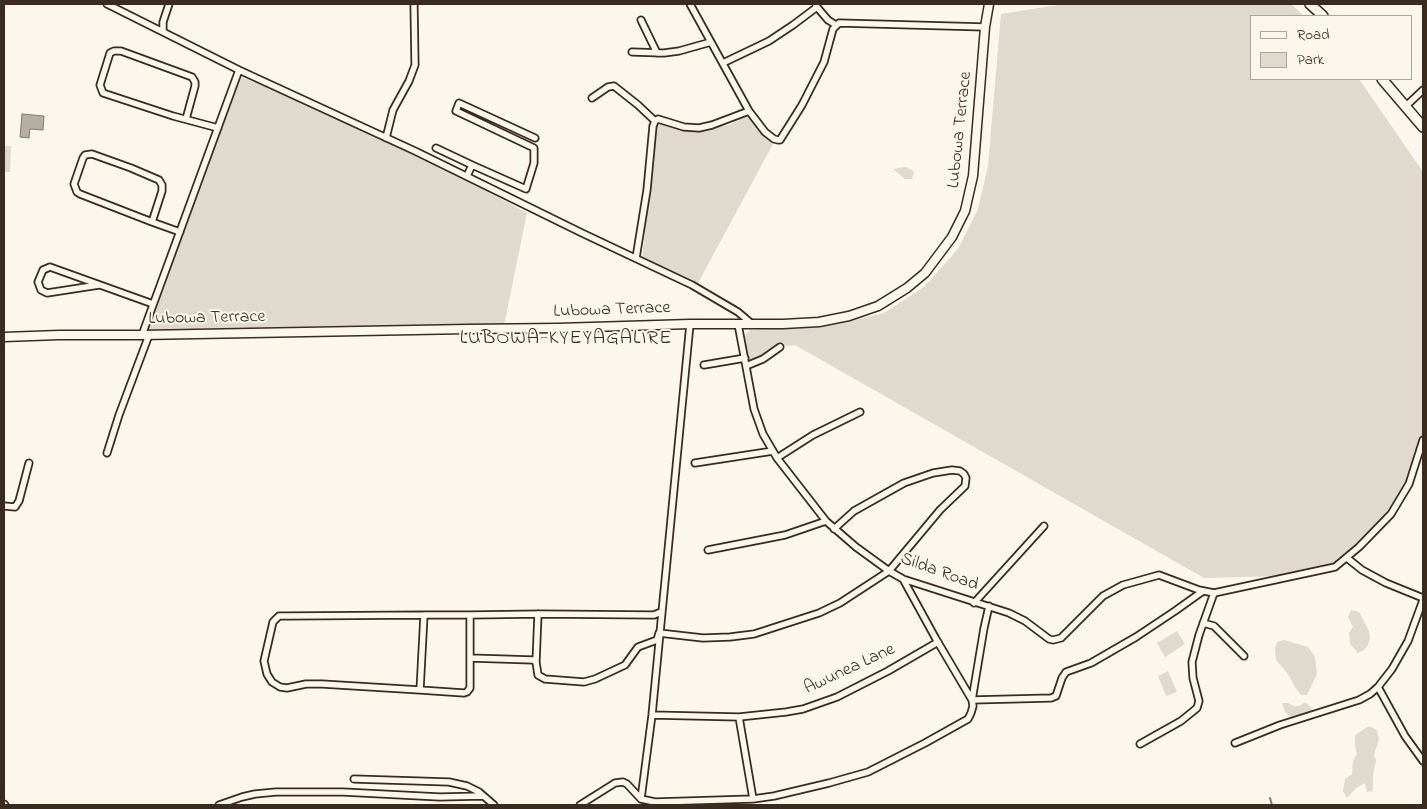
<!DOCTYPE html>
<style>
body{margin:0}
#map{position:relative;width:1427px;height:809px;overflow:hidden;background:#fbf7ec;font-family:"Indie Flower",sans-serif}
canvas{display:block}
.frame{position:absolute;inset:0;border:5px solid #3b2a1e;pointer-events:none}
.legend{position:absolute;left:1250px;top:15px;width:162px;height:65px;box-sizing:border-box;background:#fbf7ec;border:1px solid #aea59a;margin:0;padding:6px 9px;list-style:none;font-size:15px;color:#3b2a1e}
.legend li{display:flex;align-items:center;gap:10px;height:25px}
.legend b{width:25px;border:1px solid #aea59a}
</style>
<div id="map">
<canvas width="1427" height="809"></canvas>
<div class="frame"></div>
<ul class="legend">
<li><b style="height:6px;background:#fbf7ec"></b>Road</li>
<li><b style="height:14px;background:#dfd9ce"></b>Park</li>
</ul>
</div>
<script>
const ctx = document.querySelector('canvas').getContext('2d');
ctx.lineJoin = 'round';
function paint(path, color) { ctx.fillStyle = color; ctx.fill(path, 'evenodd'); }
const shape = rows => new Path2D(rows.map(r => 'M' + r).join(''));
function stroke(path, color, width, dash) { ctx.strokeStyle = color; ctx.lineWidth = width; ctx.lineCap = dash ? 'butt' : 'round'; ctx.setLineDash(dash || []); ctx.stroke(path); }
function drawText(font, color, halo, rows, align = 'center') {
  ctx.font = font + ' "Indie Flower",sans-serif'; ctx.lineWidth = 4; ctx.setLineDash([]); ctx.textBaseline = 'middle'; ctx.strokeStyle = halo; ctx.fillStyle = color; for (const [text, x, y, turn = 0] of rows) {
    ctx.save(); ctx.translate(x, y); ctx.rotate((+turn || 0) * Math.PI / 180); ctx.textAlign = isNaN(turn) ? turn : align; if (halo) ctx.strokeText(text, 0, 0); ctx.fillText(text, 0, 0); ctx.restore();
  }
}
const green = shape([
 [1064,4,1291,4,1304,16,1251,16,1251,79,1359,79,1423,172,1423,434,1403,491,1381,522,1353,550,1334,567,1281,576,1204,578,795,345,786,346,780,344,775,346,763,355,749,363,748,361,745,339,746,334,750,330,838,324,884,313,924,287,958,249,978,209,988,166,1001,14],
 [241,77,291,96,342,120,484,190,527,213,504,325,145,331],
 [747,116,773,144,698,283,642,258,657,124,670,126,690,132,729,125],
 [4,146,11,146,10,172,4,172],
 [905,167,912,170,914,172,912,179,905,179,893,169],
 [1351,610,1359,612,1369,631,1370,637,1368,645,1364,650,1358,653,1350,644,1349,633,1353,627,1348,617],
 [1177,631,1185,644,1165,657,1157,643],
 [1284,640,1308,647,1315,657,1317,674,1307,695,1301,695,1295,687,1288,674,1276,660,1275,649,1277,642],
 [1168,671,1177,692,1166,696,1158,676],
 [1305,702,1312,709,1310,712,1299,716,1291,717,1285,712,1282,703,1288,703,1294,706,1300,706],
 [1369,726,1377,730,1379,740,1375,751,1374,756,1376,760,1373,775,1373,791,1367,792,1365,783,1356,788,1347,798,1343,791,1345,779,1352,774,1353,761,1357,754,1355,746,1355,735]
]);
const water = shape([
 [22,114,44,116,43,130,30,129,29,138,20,137,22,114]
]);
const stream = shape([
 [1270,798,1272,805]
]);
const street = shape([
 [107,4,239,70,415,151,582,233,692,285,738,312,752,324],
 [690,4,749,111,765,132,774,139,778,140,780,140,802,105,824,62,833,29,839,23,985,27],
 [816,6,828,20,836,25],
 [641,20,657,53],
 [163,31,163,22,169,4],
 [632,52,664,53,679,51,711,42],
 [723,63,769,41,793,25,817,7],
 [592,98,608,87,614,86,638,105,655,121],
 [1406,106,1423,90],
 [186,119,195,86,195,82,192,77,121,51,114,51,110,53,100,85,103,93,173,116,218,128],
 [386,138,393,110,409,81,415,65,414,4],
 [436,148,472,165,467,176],
 [472,165,526,189,534,163,534,148,456,111,459,103,535,138],
 [152,222,162,191,162,185,159,180,131,168,92,154,85,155,83,158,74,184,77,192,80,194,152,222,180,232],
 [636,258,647,190,653,126,655,121,658,119,684,127,699,128,712,125,749,111],
 [99,285,47,293,41,290,38,282,43,270,50,267,153,304],
 [738,324,754,409,763,434,777,458,826,521,856,547,889,571,903,579,1009,613,1025,621,1049,639,1053,640,1061,638,1103,596,1123,585,1159,575,1199,590,1214,593,1335,567,1359,547,1391,514,1409,484,1423,440],
 [142,335,239,70],
 [704,365,745,358],
 [746,366,763,359,780,347],
 [107,453,119,415,149,335],
 [777,458,813,435,860,412],
 [695,463,773,451],
 [4,506,15,507,19,501,29,463],
 [708,550,785,535,826,521],
 [1347,558,1362,570,1386,583,1423,598],
 [974,603,1044,526],
 [989,606,984,628,972,700,1051,698,1056,696,1062,678,1066,672,1091,663,1136,637,1175,611,1203,591],
 [470,615,470,688,467,692,464,693,420,690,322,684,306,684,287,688,280,687,272,682,267,674,264,661,273,622,279,616,287,616,424,615,470,615,541,614,654,615,661,612],
 [1203,623,1214,626,1244,656],
 [470,658,533,660,536,662,538,675,545,679,584,682,595,679,625,665,638,647,657,640,659,633,703,638,730,637,754,634,819,613,840,603,889,571,940,510,965,486,966,478,964,474,960,471,952,470,933,473,904,483,854,511,834,529],
 [536,662,538,614],
 [1378,687,1405,736,1423,761],
 [420,690,424,615],
 [652,715,739,717,786,712,803,709,837,697,888,671,938,642],
 [739,717,753,799],
 [1235,743,1280,725,1359,700,1370,694,1378,687,1392,669,1408,641,1423,600],
 [1140,744,1181,721,1197,708,1199,701,1193,678,1192,662,1199,635,1214,593],
 [354,779,449,782,467,786,479,792,494,805],
 [641,799,652,715,690,324],
 [4,804,5,805],
 [219,805,242,797,255,794,276,792,343,792,440,797,483,796],
 [580,805,615,783,623,782,627,784,641,799,655,802,753,799,774,796,829,783,868,772,925,743,968,719,971,713,973,706,972,700,936,639,903,579]
]);
const secondary = shape([
 [4,337,59,335,142,335,468,329,558,328,690,324,783,324,819,322,849,316,878,306,907,288,925,273,952,237,965,211,973,176,985,27,989,4]
]);
const primary = shape([
 [1310,4,1323,16],
 [1382,79,1423,127]
]);
const streetNames = [
 ["Lubowa Terrace",961,130,-84],
 ["Lubowa Terrace",612,311,-2],
 ["Lubowa Terrace",207,319,-1],
 ["Silda Road",939,573,20],
 ["Awunea Lane",850,670,-25]
];
const quarterNames = [
 ["LUBOWA-KYEYAGALIRE",566,340]
];
paint(green, '#dfd9ce');
paint(water, '#b6aea2');
stroke(water, '#85796d', 1);
stroke(stream, '#85796d', 2);
stroke(street, '#3b2a1e', 9);
stroke(secondary, '#3b2a1e', 11);
stroke(primary, '#3b2a1e', 12);
stroke(street, '#fbf7ec', 5.5);
stroke(secondary, '#fbf7ec', 8);
stroke(primary, '#fbf7ec', 9);
drawText('18px', '#3b2a1e', '#fbf7ec', streetNames);
ctx.letterSpacing = '1px';
drawText('20px', '#3b2a1e', '#fbf7ec', quarterNames);
ctx.letterSpacing = '0px';
</script>
